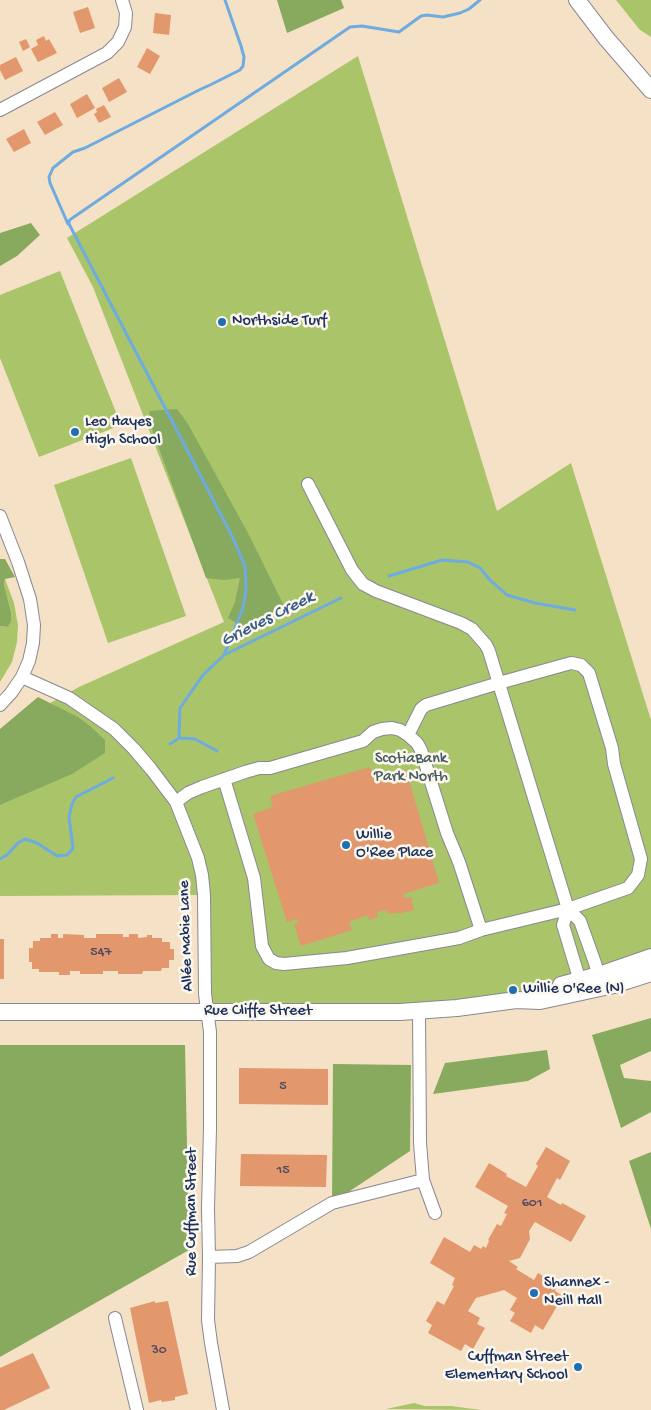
<!DOCTYPE html>
<meta charset="utf-8">
<style>
body{margin:0}
canvas{display:block;background:#f5e1c5}
</style>
<canvas width="651" height="1410"></canvas>
<script>
const ctx = document.querySelector('canvas').getContext('2d');
ctx.lineJoin = 'round';
function paint(path, color) { ctx.fillStyle = color; ctx.fill(path, 'evenodd'); }
const shape = rows => new Path2D(rows.map(r => 'M' + r).join(''));
function stroke(path, color, width, dash) { ctx.strokeStyle = color; ctx.lineWidth = width; ctx.lineCap = dash ? 'butt' : 'round'; ctx.setLineDash(dash || []); ctx.stroke(path); }
function drawText(font, color, halo, rows, align = 'center') {
  ctx.font = font + ' "Gochi Hand",sans-serif'; ctx.lineWidth = 5; ctx.setLineDash([]); ctx.textBaseline = 'middle'; ctx.strokeStyle = halo; ctx.fillStyle = color; for (const [text, x, y, turn = 0] of rows) {
    ctx.save(); ctx.translate(x, y); ctx.rotate((+turn || 0) * Math.PI / 180); ctx.textAlign = isNaN(turn) ? turn : align; if (halo) ctx.strokeText(text, 0, 0); ctx.fillText(text, 0, 0); ctx.restore();
  }
}
const green = shape([
 [616,0,651,0,651,37,640,30],
 [358,56,497,511,571,463,651,720,651,957,580,981,535,991,516,1000,207,1012,204,895,0,896,0,731,79,687,224,622,93,287,67,238],
 [60,271,121,425,39,457,0,358,0,295],
 [131,458,186,616,108,643,54,485],
 [5,579,14,603,18,625,17,642,12,662,0,682,0,626,8,627,6,599,4,585],
 [414,1403,425,1406,451,1406,481,1410,386,1409]
]);
const forest = shape([
 [277,0,341,0,344,8,287,33],
 [31,223,40,235,17,256,0,266,0,233],
 [177,409,188,424,249,535,287,612,252,632,228,618,235,602,240,578,224,580,206,578,152,429,149,411],
 [0,559,5,559,15,577,5,579,4,585,11,614,11,621,8,627,0,626],
 [38,697,78,717,90,726,105,740,105,753,72,774,0,805,0,729],
 [651,1018,651,1051,620,1065,624,1078,651,1081,651,1112,621,1128,592,1035],
 [0,1045,185,1045,189,1250,0,1357],
 [547,1050,550,1069,528,1081,433,1094,445,1063],
 [333,1064,411,1065,410,1151,332,1203],
 [651,1152,651,1229,629,1161]
]);
const stream = shape([
 [68,224,50,183,49,177,53,168,73,152,85,148,199,90,210,85,240,70,243,66,244,57,241,46,225,0],
 [389,576,442,560,468,562,480,568,490,580,507,595,535,603,575,610],
 [224,655,243,608,246,590,245,566,232,536,69,224,69,221,71,219,350,27,362,26,399,32,421,16,427,15,443,17,460,13,469,9,480,0],
 [179,738,195,739,217,751],
 [170,744,179,738,180,708,203,675,224,655,341,598],
 [0,859,7,855,18,843,25,839,37,843,57,856,67,855,73,848,69,817,72,804,76,797,113,778]
]);
const building = shape([
 [88,7,95,28,80,33,73,12],
 [155,13,171,15,169,35,153,33],
 [44,36,46,41,49,39,57,53,38,62,31,49,38,45,36,40],
 [26,39,30,47,23,51,19,42],
 [147,48,160,56,150,74,137,67],
 [16,57,23,71,5,80,0,70,0,65],
 [119,78,127,92,109,102,102,88],
 [87,94,95,108,77,118,70,104],
 [104,105,111,117,99,123,94,114,97,112,96,109],
 [55,112,63,125,45,135,37,122],
 [24,129,31,143,14,152,6,139],
 [370,767,373,779,406,770,439,883,403,894,404,898,411,897,414,910,399,914,399,912,388,914,387,910,377,912,378,917,369,920,368,915,349,922,352,930,301,946,294,924,299,923,297,919,287,922,253,814,273,807,270,796],
 [51,934,58,934,58,938,63,938,63,934,84,935,84,938,96,938,96,934,123,934,123,937,129,937,129,934,138,934,138,938,147,937,147,935,152,935,152,938,162,938,162,942,170,942,170,949,174,949,174,960,169,960,169,968,162,968,161,971,143,971,142,974,118,974,118,971,103,971,103,974,80,974,80,971,70,971,70,975,59,975,59,972,39,972,39,969,32,969,32,962,29,962,29,948,33,948,33,941,40,941,40,938,51,938],
 [0,939,4,939,4,979,0,979],
 [239,1068,328,1069,328,1105,239,1104],
 [546,1147,570,1161,560,1180,557,1178,547,1197,561,1205,562,1203,586,1216,571,1242,535,1222,529,1231,530,1239,520,1258,509,1261,518,1267,516,1269,534,1280,538,1273,558,1285,555,1291,563,1296,543,1330,535,1325,531,1333,510,1321,515,1313,510,1310,517,1298,504,1290,476,1298,468,1311,480,1318,477,1324,485,1328,473,1349,465,1344,461,1351,428,1333,432,1325,426,1321,437,1301,444,1305,454,1286,452,1285,455,1278,430,1263,444,1237,470,1252,474,1245,481,1249,483,1246,486,1248,489,1241,488,1240,497,1224,501,1226,507,1214,504,1213,508,1206,475,1187,489,1163,507,1174,506,1176,526,1187,538,1166,536,1164],
 [241,1154,327,1155,326,1187,240,1186],
 [155,1301,155,1303,168,1301,188,1394,175,1397,175,1400,162,1402,161,1400,149,1403,130,1308],
 [33,1353,50,1388,4,1410,0,1410,0,1368]
]);
const minor = shape([
 [0,110,107,53,118,42,125,27,126,13,122,0],
 [308,484,352,570,363,584,376,591,461,623,472,629,486,645,489,651,568,909,580,921,595,963,601,983],
 [0,516,18,562,30,599,34,625,33,643,29,661,22,677,11,693,0,705],
 [22,677,69,698,114,729,134,749,151,769,176,802,198,858,202,875,204,895,205,994,210,1032,210,1128,208,1208,209,1257,208,1320,211,1343,223,1410],
 [224,779,254,878,262,946,269,959,276,963,284,964,347,958,459,938,481,930,568,909,628,888,638,875,641,859,614,764,612,748,589,673,581,665,571,663,499,683,426,705,421,709,408,735],
 [176,802,188,793,202,787,245,772,259,768,270,768,363,741,373,732,382,729,392,728,400,730,408,735,417,743,421,750,447,833,459,862,481,930],
 [568,909,563,925,582,988],
 [419,1011,420,1143,423,1180,435,1213],
 [209,1257,237,1256,249,1252,332,1203,423,1180],
 [115,1318,137,1410]
]);
const major = shape([
 [577,0,606,38,651,90],
 [561,985,599,975,651,957],
 [0,1012,400,1012,457,1008,516,1000,540,1001,614,985,651,973]
]);
const markers = [
 [222,322,5,"#1f6fb2"],
 [75,432,5,"#1f6fb2"],
 [346,845,5,"#1f6fb2"],
 [513,990,5,"#1f6fb2"],
 [534,1293,5,"#1f6fb2"],
 [578,1367,5,"#1f6fb2"]
];
const numberNames = [
 ["547",101,953],
 ["5",283,1087],
 ["15",283,1171],
 ["601",532,1204],
 ["30",159,1351]
];
const poiNames = [
 ["Northside Turf",232,322],
 ["Leo Hayes",85,423],
 ["High School",85,441],
 ["Willie",356,836],
 ["O'Ree Place",356,854],
 ["Willie O'Ree (N)",523,990],
 ["Shannex -",544,1284],
 ["Neill Hall",544,1302],
 ["Cuffman Street",568,1358,"right"],
 ["Elementary School",568,1376,"right"]
];
const parkNames = [
 ["ScotiaBank",411,760],
 ["Park North",411,778]
];
const streetNames = [
 ["Allée Mabie Lane",187,936,-92],
 ["Rue Cliffe Street",258,1012],
 ["Rue Cuffman Street",193,1212,-90]
];
const waterNames = [
 ["Grieves Creek",268,620,-27]
];
paint(green, '#aac46a');
paint(forest, '#87aa5e');
stroke(stream, '#6eabe0', 3);
paint(building, '#e2976c');
stroke(minor, '#888892', 14);
stroke(major, '#888892', 18);
stroke(minor, '#fff', 12);
stroke(major, '#fff', 16);
for (const [x, y, r, color] of markers) { const dot = new Path2D(); dot.arc(x, y, r, 0, 2 * Math.PI); ctx.fillStyle = color; ctx.fill(dot); stroke(dot, '#fbf7ec', 2); }
drawText('14px', '#4d4962', null, numberNames);
drawText('16px', '#1b2f5e', '#fbf7ec', poiNames, 'left');
drawText('16px', '#465c62', '#fbf7ec', parkNames);
drawText('16px', '#1b2f5e', '#fbf7ec', streetNames);
drawText('italic 18px', '#385a8c', '#fbf7ec', waterNames);
</script>
